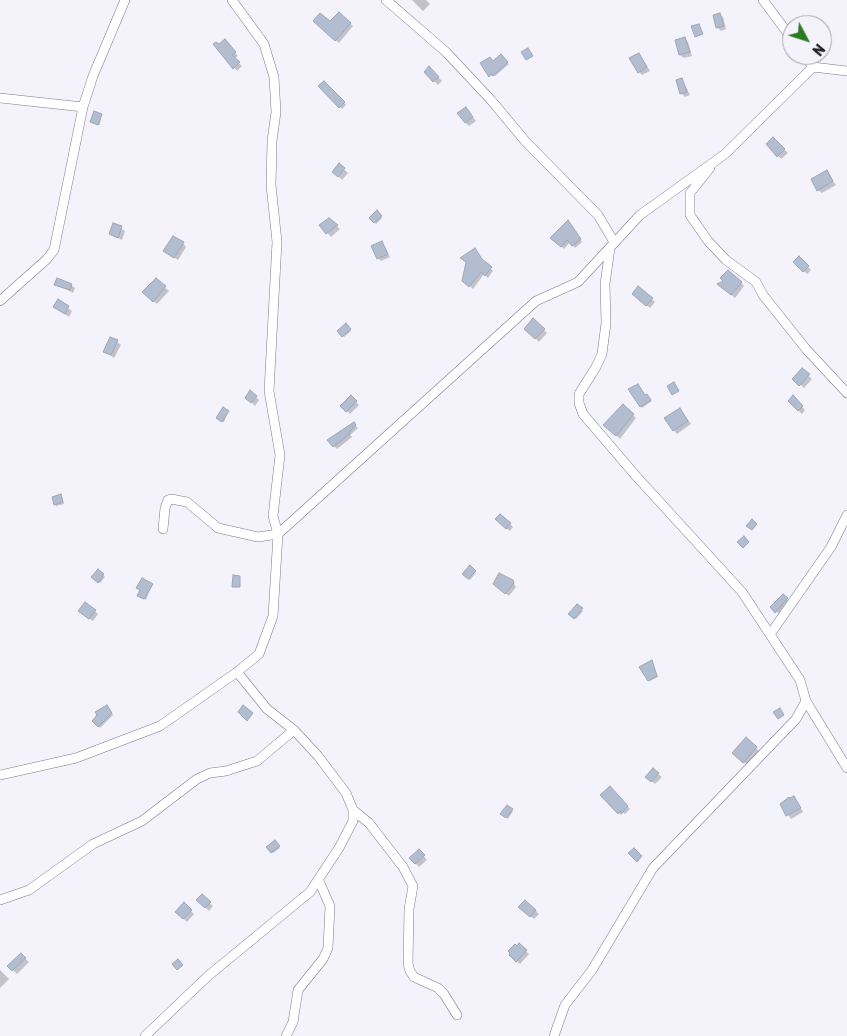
<!DOCTYPE html>
<style>
body{margin:0}
#map{position:relative;width:847px;height:1036px;overflow:hidden;background:#f4f3fc;font-family:Rubik,sans-serif}
canvas{display:block}
.north{position:absolute;left:782px;top:15px;width:50px;height:50px;box-sizing:border-box;background:#f4f3fc;border:1px solid #a1a0a8;border-radius:50%;rotate:130deg;font-size:14px;font-weight:700;line-height:20px;text-align:center;color:#24232b}
.north::after{content:'';display:block;margin:auto;width:18px;height:22px;background:#2d7a22;clip-path:polygon(50% 0,100% 100%,50% 72%,0 100%)}
</style>
<div id="map">
<canvas width="847" height="1036"></canvas>
<div class="north">N</div>
</div>
<script>
const ctx = document.querySelector('canvas').getContext('2d');
ctx.lineJoin = 'round';
function paint(path, color) { ctx.fillStyle = color; ctx.fill(path, 'evenodd'); }
const shape = rows => new Path2D(rows.map(r => 'M' + r).join(''));
function stroke(path, color, width, dash) { ctx.strokeStyle = color; ctx.lineWidth = width; ctx.lineCap = dash ? 'butt' : 'round'; ctx.setLineDash(dash || []); ctx.stroke(path); }
const shadow = shape([
 [412,0,426,0,430,4,423,11],
 [339,14,353,26,339,43,314,21,331,23],
 [720,14,723,17,726,29,721,31,717,27],
 [685,39,688,42,692,56,684,58,680,55,677,41],
 [215,44,219,46,228,44,238,56,234,59,242,66,237,71],
 [639,54,650,71,642,75,639,72],
 [501,56,509,64,495,76,493,74,491,77,493,63],
 [429,68,442,81,438,85,425,72],
 [682,79,690,95,685,97,681,93],
 [324,82,346,105,342,109,320,86],
 [469,112,476,121,469,126,465,122],
 [101,115,100,125,92,122],
 [773,139,788,153,781,159,767,144],
 [339,165,348,173,342,180,334,172],
 [826,172,836,185,822,193,818,190],
 [377,212,382,218,376,224,371,218],
 [329,219,340,229,331,237,321,225],
 [570,223,582,242,575,248,570,242,564,249,552,238],
 [114,225,125,231,122,240,110,234],
 [183,243,186,247,178,260,165,251],
 [382,243,390,257,381,261,378,258],
 [799,258,811,270,807,274,795,262],
 [467,262,484,262,493,271,488,278,484,274,473,289,464,281],
 [156,280,169,291,157,304,147,296],
 [741,283,744,286,735,298,722,288],
 [56,284,71,285,75,288,73,293],
 [637,297,652,299,655,302,650,308],
 [58,301,72,311,69,317,55,307],
 [533,320,547,333,539,342,525,328],
 [346,325,351,331,344,337,338,331],
 [117,342,121,345,114,358,105,351],
 [802,370,812,379,804,388,794,379],
 [630,390,648,397,652,401,642,408],
 [256,397,259,400,255,406,250,401],
 [351,397,359,405,350,414,342,406],
 [793,397,805,410,802,414,789,401],
 [623,406,636,418,620,439,605,425],
 [228,412,224,422,219,419],
 [683,413,691,424,677,434,674,430],
 [354,424,358,428,350,435,352,437,337,449,329,441],
 [62,497,64,504,56,506,55,505],
 [500,523,510,524,513,527,510,531],
 [471,567,476,573,470,580,464,574],
 [98,571,105,577,100,583,93,577],
 [512,581,516,587,509,596,498,587],
 [152,585,146,600,140,597,141,590],
 [783,595,790,602,780,615,772,607],
 [577,605,583,611,576,619,570,614],
 [95,611,98,614,93,621,83,614],
 [652,662,658,677,650,681,649,680],
 [108,707,113,715,100,728,94,721],
 [746,739,759,751,747,765,734,753],
 [653,770,662,777,655,784,647,777],
 [610,788,630,809,625,814,623,813,621,815,602,796],
 [794,798,803,812,791,819,781,804],
 [507,807,513,811,508,819,502,814],
 [275,842,280,848,273,853,268,848],
 [419,851,427,860,419,867,411,858],
 [202,896,213,906,209,911,198,900],
 [184,904,194,914,187,922,177,912],
 [520,907,535,910,539,914,534,919],
 [519,945,529,954,520,964,510,955],
 [21,955,29,962,17,974,9,966],
 [0,970,9,979,0,988]
]);
const building = shape([
 [339,12,351,23,335,41,313,21,320,13,330,21,339,12],
 [720,13,724,26,716,28,713,15,720,13],
 [699,24,703,34,695,37,691,26,699,24],
 [685,37,690,52,679,55,675,40,685,37],
 [225,39,236,52,232,55,240,62,233,69,213,44,216,42,219,44,225,39],
 [528,48,533,56,526,60,521,52,528,48],
 [639,53,647,67,638,73,629,58,639,53],
 [501,54,508,62,493,76,491,74,489,77,480,63,490,57,493,61,501,54],
 [429,66,439,77,433,82,424,72,429,66],
 [682,78,687,92,680,94,676,80,682,78],
 [324,81,345,102,339,108,318,86,324,81],
 [466,107,473,117,465,123,457,113,466,107],
 [94,111,102,114,98,125,90,122,94,111],
 [773,137,785,149,777,157,766,144,773,137],
 [339,163,345,168,338,177,332,172,339,163],
 [827,170,833,181,817,191,811,179,827,170],
 [377,210,382,216,374,223,369,218,377,210],
 [329,218,338,225,326,234,319,225,329,218],
 [568,220,581,239,572,246,567,240,561,247,550,238,568,220],
 [113,223,122,226,118,238,109,234,113,223],
 [173,236,184,242,174,258,163,251,173,236],
 [382,241,388,254,377,259,371,246,382,241],
 [475,248,482,259,492,267,485,276,481,272,469,287,462,281,466,262,460,258,475,248],
 [799,256,809,266,803,272,793,262,799,256],
 [728,270,742,282,731,295,717,284,723,281,720,278,728,270],
 [57,278,72,284,70,290,54,285,57,278],
 [156,278,166,286,153,302,142,292,156,278],
 [638,286,653,298,646,306,632,294,638,286],
 [58,299,69,306,65,314,53,307,58,299],
 [533,318,545,329,535,339,524,329,533,318],
 [346,323,351,329,342,337,337,331,346,323],
 [110,337,118,340,111,355,103,352,110,337],
 [802,368,810,374,799,386,792,379,802,368],
 [674,382,679,391,672,395,667,386,674,382],
 [638,384,645,395,647,394,651,400,640,407,628,389,638,384],
 [250,390,257,396,251,403,245,398,250,390],
 [351,395,357,401,346,412,340,406,351,395],
 [793,395,803,406,798,411,788,401,793,395],
 [623,404,634,414,616,436,603,425,623,404],
 [223,407,229,411,222,422,216,418,223,407],
 [680,408,688,421,673,431,664,418,680,408],
 [354,422,356,425,349,432,350,434,333,447,327,440,354,422],
 [61,494,63,502,54,505,52,497,61,494],
 [500,514,511,523,506,529,495,519,500,514],
 [752,519,757,524,752,530,746,526,752,519],
 [744,536,749,542,743,548,737,542,744,536],
 [470,565,476,571,468,579,462,574,470,565],
 [98,569,104,574,98,583,91,577,98,569],
 [499,573,513,580,514,583,505,594,493,584,499,573],
 [233,575,240,576,240,587,232,587,233,575],
 [142,578,153,584,144,599,137,596,140,590,136,588,142,578],
 [783,594,788,598,775,613,770,607,783,594],
 [85,602,96,610,89,619,78,611,85,602],
 [577,604,583,608,574,619,568,614,577,604],
 [652,660,657,676,648,681,639,667,652,660],
 [107,705,112,713,98,727,92,721,97,715,95,712,107,705],
 [243,705,253,713,247,721,238,712,243,705],
 [780,708,784,715,778,719,773,712,780,708],
 [746,737,757,747,743,763,732,753,746,737],
 [653,768,659,773,651,782,645,777,653,768],
 [610,786,628,806,622,813,620,811,618,814,600,795,610,786],
 [794,796,801,808,786,816,780,804,789,797,790,798,794,796],
 [507,805,513,809,506,818,500,814,507,805],
 [275,840,280,846,271,853,266,847,275,840],
 [634,848,642,856,637,862,628,853,634,848],
 [419,849,425,855,415,864,409,858,419,849],
 [202,894,211,902,205,908,196,900,202,894],
 [525,900,536,910,530,917,518,907,525,900],
 [184,902,192,910,183,919,175,912,184,902],
 [519,943,527,950,516,962,509,955,510,953,508,951,515,944,517,946,519,943],
 [21,953,26,958,12,971,7,966,21,953],
 [178,959,183,965,177,970,172,964,178,959]
]);
const minor = shape([
 [386,0,446,52,491,100,526,142,598,215,614,242],
 [763,0,792,39],
 [804,55,813,67,847,71],
 [0,98,83,107],
 [710,168,690,193,690,215,708,241,726,260,756,282,763,295,806,349,847,393],
 [0,301,47,259,54,250,83,107,93,76,125,0],
 [163,529,165,508,168,500,171,499,187,502,218,528,258,537,278,534,273,516,280,455,269,391,277,242,271,185,272,141,276,112,274,77,264,44,232,0],
 [771,633,831,547,847,515],
 [806,701,847,768],
 [0,775,76,758,160,726,237,672,259,654,273,616,278,534,536,301,578,282,640,215,725,154,813,67],
 [353,810,369,823,403,867,413,886,409,909,408,964,410,971,414,977,438,988,444,994,457,1015],
 [0,900,29,890,93,844,142,821,197,779,210,773,226,771,257,761,294,730],
 [145,1036,208,976,310,892,339,848,353,821,353,810,346,793,318,756,294,730,267,709,237,672],
 [286,1036,293,1022,298,990,323,959,328,948,330,906,319,881],
 [554,1036,565,1005,592,970,653,868,796,719,806,701,800,680,742,592,636,476,583,414,579,403,579,394,596,367,602,354,606,323,605,284,610,248]
]);
paint(shadow, '#0003');
paint(building, '#b3bdd0');
stroke(building, '#9ca6b8', 1);
stroke(minor, '#7c798c', 10);
stroke(minor, '#fff', 9);
</script>
